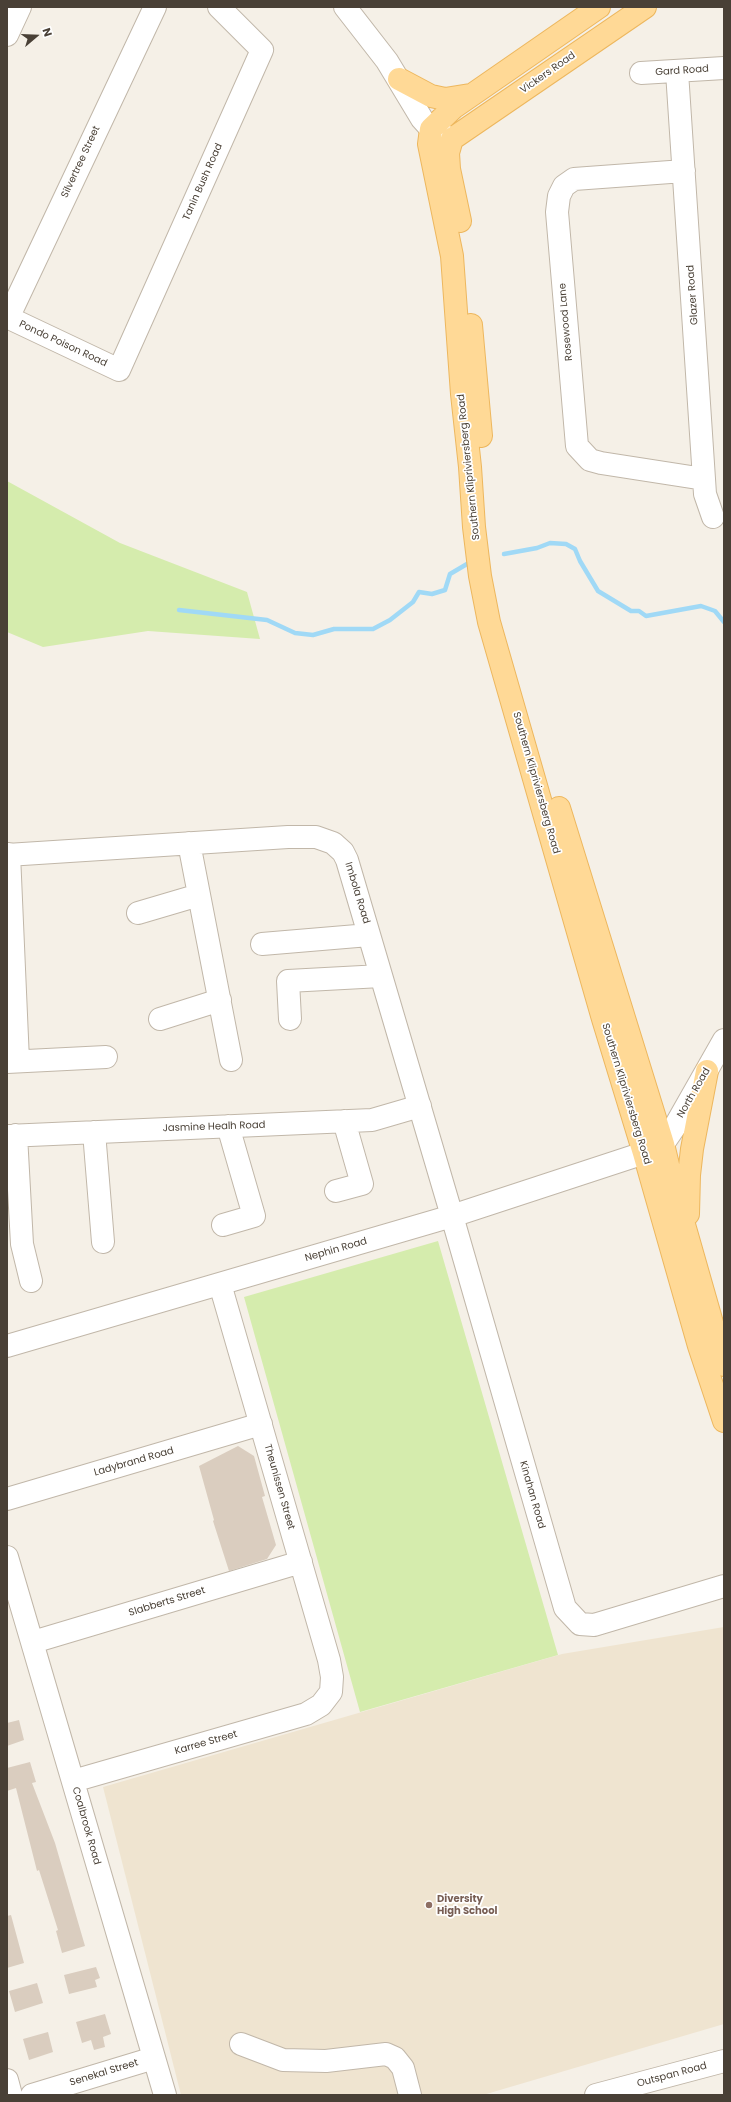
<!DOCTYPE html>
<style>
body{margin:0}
#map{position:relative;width:731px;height:2102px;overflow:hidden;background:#f5f0e7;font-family:Poppins,sans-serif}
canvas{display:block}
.frame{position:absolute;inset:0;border:8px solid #494036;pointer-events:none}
.north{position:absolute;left:16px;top:16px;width:40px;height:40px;-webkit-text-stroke:3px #fff;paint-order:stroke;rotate:71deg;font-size:11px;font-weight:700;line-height:16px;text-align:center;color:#494036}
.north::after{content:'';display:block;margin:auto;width:14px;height:18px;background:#494036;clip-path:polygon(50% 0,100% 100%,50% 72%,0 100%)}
</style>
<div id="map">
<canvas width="731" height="2102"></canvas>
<div class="frame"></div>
<div class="north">N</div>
</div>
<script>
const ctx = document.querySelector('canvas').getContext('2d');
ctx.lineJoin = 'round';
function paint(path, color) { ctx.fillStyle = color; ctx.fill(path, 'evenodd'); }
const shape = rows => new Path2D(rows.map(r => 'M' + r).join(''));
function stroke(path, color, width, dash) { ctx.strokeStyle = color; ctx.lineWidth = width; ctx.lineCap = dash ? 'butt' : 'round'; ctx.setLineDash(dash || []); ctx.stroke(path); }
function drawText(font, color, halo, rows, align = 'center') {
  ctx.font = font + ' Poppins,sans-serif'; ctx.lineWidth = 3.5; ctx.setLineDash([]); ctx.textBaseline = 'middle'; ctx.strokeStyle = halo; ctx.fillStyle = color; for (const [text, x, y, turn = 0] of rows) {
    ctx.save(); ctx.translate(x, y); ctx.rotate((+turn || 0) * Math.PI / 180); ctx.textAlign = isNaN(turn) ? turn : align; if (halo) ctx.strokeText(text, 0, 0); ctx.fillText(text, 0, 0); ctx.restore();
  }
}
const education = shape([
 [724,1627,724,2024,483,2095,181,2095,103,1787,562,1654]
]);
const green = shape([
 [7,481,120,543,247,592,260,639,148,631,43,647,7,632],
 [438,1241,558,1655,360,1712,244,1297]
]);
const stream = shape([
 [504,554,537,548,550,543,566,544,575,549,580,561,598,591,631,611,639,611,646,616,701,606,715,611,724,622],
 [179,610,267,620,295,633,313,635,334,629,373,629,390,620,413,602,419,592,432,594,445,590,450,574,467,564]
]);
const building = shape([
 [238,1446,254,1456,265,1496,262,1497,276,1545,267,1559,229,1571,213,1521,214,1520,199,1466],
 [19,1720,24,1740,7,1746,7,1723],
 [30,1762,36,1782,32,1783,55,1843,85,1946,62,1953,56,1931,58,1930,39,1870,37,1871,16,1788,7,1791,7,1768],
 [11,1915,24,1963,7,1968,7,1916],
 [96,1967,100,1978,95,1980,97,1987,69,1994,64,1975],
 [37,1983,43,2003,15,2012,9,1991],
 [105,2014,111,2034,103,2037,105,2047,94,2050,91,2040,82,2043,76,2022],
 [48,2032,53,2052,29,2060,23,2039]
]);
const minor = shape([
 [345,7,387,61,422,119,431,129,447,137],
 [7,35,20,7],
 [677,72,705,494,713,517],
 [641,73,724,68],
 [684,171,574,179,564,186,559,196,557,212,577,446,590,460,601,463,704,479],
 [7,317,119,370,262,50,219,7],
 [8,318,155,7],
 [189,843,231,1060],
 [9,854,18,1061],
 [7,855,288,837,316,837,333,843,343,852,347,860,452,1216,565,1608,580,1624,594,1625,724,1586],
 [138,913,199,895],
 [262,944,369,935],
 [160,1019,220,1000],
 [290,1019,288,981,381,976],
 [7,1062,106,1057],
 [94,1132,103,1242],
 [16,1135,22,1244,31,1281],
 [7,1136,372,1120,420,1106],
 [336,1191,362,1184,344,1121],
 [223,1225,254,1216,228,1126],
 [7,1346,452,1216,644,1153,663,1144,674,1128,724,1040],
 [7,1499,261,1424],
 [7,1557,165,2095],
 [33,1642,301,1562],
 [73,1781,306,1714,321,1705,331,1692,332,1677,329,1660,220,1284],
 [241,2044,283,2060,326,2061,386,2054,395,2058,403,2068,410,2095],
 [7,2080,11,2095],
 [32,2095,154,2058],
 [596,2095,724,2061]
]);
const major = shape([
 [599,7,453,108,431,129,429,144,452,256,462,394,470,467,474,527,480,576,489,622,603,1019,644,1153,699,1346,724,1421],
 [399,79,431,96,445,99,470,95],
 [460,221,449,169,448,153,452,139,645,7],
 [471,325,481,436],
 [559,808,663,1144,673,1186,724,1365],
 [688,1214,689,1175,692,1149,707,1071]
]);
const markers = [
 [429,1905,4,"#8d6e63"]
];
const streetNames = [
 ["Gard Road",682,71,-4],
 ["Vickers Road",548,73,-35],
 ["Silvertree Street",81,162,-65],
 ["Tanin Bush Road",203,182,-66],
 ["Glazer Road",693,295,-94],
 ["Rosewood Lane",566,322,-95],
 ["Pondo Poison Road",63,344,25],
 ["Southern Klipriviersberg Road",469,467,-96],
 ["Southern Klipriviersberg Road",536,783,74],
 ["Imbola Road",357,893,73],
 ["North Road",694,1093,-60],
 ["Southern Klipriviersberg Road",626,1094,73],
 ["Jasmine Healh Road",214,1127,-2],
 ["Nephin Road",336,1250,-16],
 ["Ladybrand Road",134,1462,-16],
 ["Theunissen Street",279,1487,74],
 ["Kinahan Road",532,1495,74],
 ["Slabberts Street",167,1602,-17],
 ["Karree Street",206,1743,-16],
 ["Coalbrook Road",86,1826,74],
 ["Senekal Street",104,2073,-17],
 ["Outspan Road",672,2075,-15]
];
const educationNames = [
 ["Diversity",437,1899],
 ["High School",437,1911]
];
paint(education, '#efe4d0');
paint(green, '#d5ecad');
stroke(stream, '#a0d9f6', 4.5);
paint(building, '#dacdbf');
stroke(minor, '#c1b7a9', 24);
stroke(major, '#edb75e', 24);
stroke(minor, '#fff', 22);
stroke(major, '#ffd996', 22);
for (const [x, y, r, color] of markers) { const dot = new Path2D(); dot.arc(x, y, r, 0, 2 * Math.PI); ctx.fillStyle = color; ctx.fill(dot); stroke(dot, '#fff', 1.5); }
drawText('10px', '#494036', '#fff', streetNames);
drawText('bold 10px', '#785e54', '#fff', educationNames, 'left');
</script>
